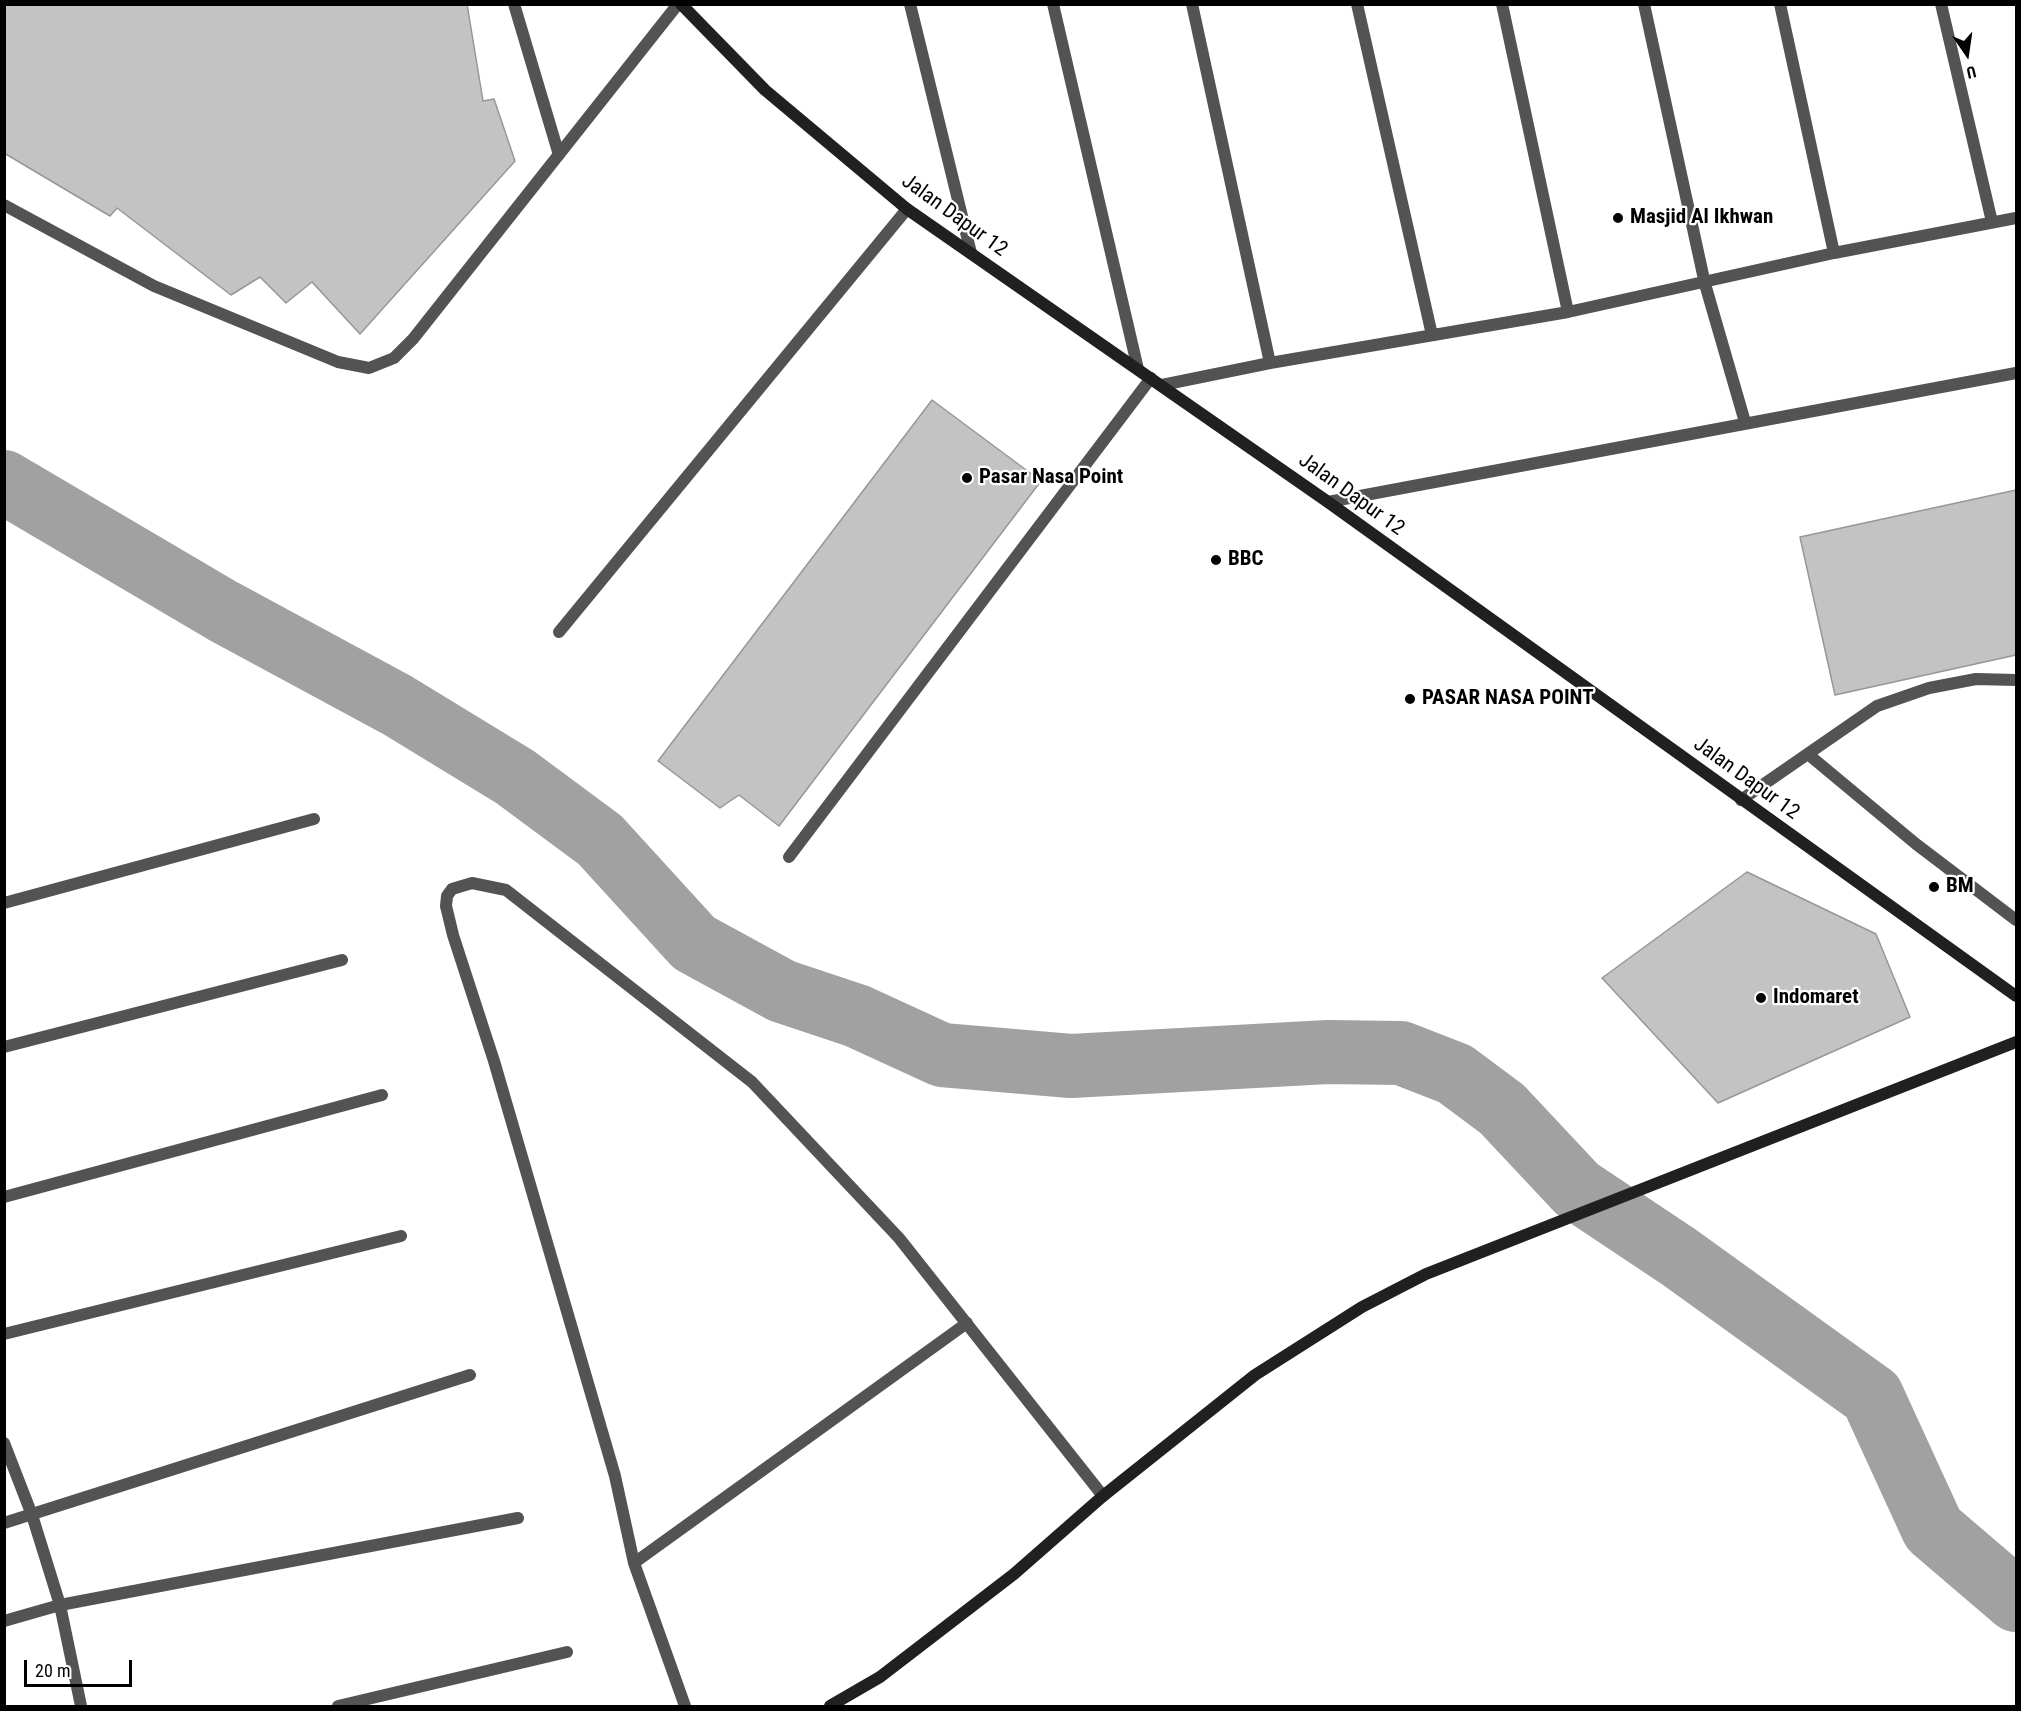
<!DOCTYPE html>
<style>
body{margin:0}
#map{position:relative;width:2021px;height:1711px;overflow:hidden;background:#fff;font-family:"Roboto Condensed",sans-serif}
canvas{display:block}
.frame{position:absolute;inset:0;border:6px solid #000;pointer-events:none}
.north{position:absolute;left:1937px;top:24px;width:60px;height:60px;-webkit-text-stroke:4px #fff;paint-order:stroke;rotate:167deg;font-size:16px;font-weight:700;line-height:24px;text-align:center;color:#000}
.north::after{content:'';display:block;margin:auto;width:21px;height:27px;background:#000;clip-path:polygon(50% 0,100% 100%,50% 72%,0 100%)}
.scale{position:absolute;left:24px;top:1660px;width:108px;height:27px;box-sizing:border-box;border:3px solid #000;border-top:0;padding-left:8px;font-size:18px;line-height:21px;white-space:nowrap;color:#000;-webkit-text-stroke:4px #fff;paint-order:stroke}
</style>
<div id="map">
<canvas width="2021" height="1711"></canvas>
<div class="frame"></div>
<div class="north">U</div>
<div class="scale">20 m</div>
</div>
<script>
const ctx = document.querySelector('canvas').getContext('2d');
ctx.lineJoin = 'round';
const shape = rows => new Path2D(rows.map(r => 'M' + r).join(''));
function stroke(path, color, width, dash) { ctx.strokeStyle = color; ctx.lineWidth = width; ctx.lineCap = dash ? 'butt' : 'round'; ctx.setLineDash(dash || []); ctx.stroke(path); }
function paint(path, color) { ctx.fillStyle = color; ctx.fill(path, 'evenodd'); }
function drawText(font, color, halo, rows, align = 'center') {
  ctx.font = font + ' "Roboto Condensed",sans-serif'; ctx.lineWidth = 4.5; ctx.setLineDash([]); ctx.textBaseline = 'middle'; ctx.strokeStyle = halo; ctx.fillStyle = color; for (const [text, x, y, turn = 0] of rows) {
    ctx.save(); ctx.translate(x, y); ctx.rotate((+turn || 0) * Math.PI / 180); ctx.textAlign = isNaN(turn) ? turn : align; if (halo) ctx.strokeText(text, 0, 0); ctx.fillText(text, 0, 0); ctx.restore();
  }
}
const river = shape([
 [4,482,223,611,397,705,515,777,600,840,694,943,782,991,857,1016,942,1055,1071,1066,1328,1052,1401,1053,1455,1074,1502,1109,1577,1189,1679,1257,1872,1396,1933,1529,2016,1600]
]);
const building = shape([
 [4,4,467,4,483,101,494,99,515,161,360,334,312,282,286,303,260,277,231,295,117,208,110,216,4,153,4,4],
 [932,400,1041,481,779,826,739,795,720,808,658,761,932,400],
 [2016,490,2016,655,1835,695,1800,537,2016,490],
 [1747,872,1876,934,1910,1017,1718,1103,1602,978,1747,872]
]);
const lane = shape([
 [514,4,559,155],
 [4,205,154,286,338,362,369,368,394,358,413,339,678,4],
 [559,632,907,209],
 [1809,755,1916,844,2016,920],
 [1741,800,1877,706,1929,688,1976,679,2016,680],
 [789,857,1151,378],
 [634,1563,967,1323],
 [685,1706,634,1563,615,1476,494,1061,453,935,446,906,447,896,452,889,472,883,506,890,752,1082,899,1238,1103,1496]
]);
const street = shape([
 [910,4,971,253],
 [1053,4,1138,369],
 [1192,4,1270,363],
 [1357,4,1432,335],
 [1502,4,1568,312],
 [1644,4,1705,284,1745,422],
 [1780,4,1834,253],
 [1941,4,1992,222],
 [1162,385,1270,363,1568,312,1834,253,2016,218],
 [1328,502,2016,373],
 [4,903,314,819],
 [4,1047,342,960],
 [4,1197,382,1095],
 [4,1334,401,1236],
 [4,1443,32,1515,60,1605,81,1706],
 [4,1523,470,1375],
 [4,1621,60,1605,518,1518],
 [338,1706,567,1652]
]);
const secondary = shape([
 [681,4,765,90,907,209,1328,502,2016,996],
 [830,1706,880,1677,1014,1574,1103,1496,1255,1375,1362,1307,1426,1274,2016,1042]
]);
const markers = [
 [1618,218,6,"#000"],
 [967,478,6,"#000"],
 [1216,560,6,"#000"],
 [1410,699,6,"#000"],
 [1934,887,6,"#000"],
 [1761,998,6,"#000"]
];
const streetNames = [
 ["Jalan Dapur 12",954,216,36],
 ["Jalan Dapur 12",1351,495,36],
 ["Jalan Dapur 12",1746,779,36]
];
const poiNames = [
 ["Masjid Al Ikhwan",1630,218],
 ["Pasar Nasa Point",979,478],
 ["BBC",1228,560],
 ["PASAR NASA POINT",1422,699],
 ["BM",1946,887],
 ["Indomaret",1773,998]
];
stroke(river, '#a1a1a1', 64);
paint(building, '#c3c3c3');
stroke(building, '#979797', 1.5);
stroke(lane, '#535353', 12);
stroke(street, '#535353', 12);
stroke(secondary, '#202020', 12);
for (const [x, y, r, color] of markers) { const dot = new Path2D(); dot.arc(x, y, r, 0, 2 * Math.PI); ctx.fillStyle = color; ctx.fill(dot); stroke(dot, '#fff', 2); }
drawText('21px', '#000', '#fff', streetNames);
drawText('bold 21px', '#000', '#fff', poiNames, 'left');
</script>
